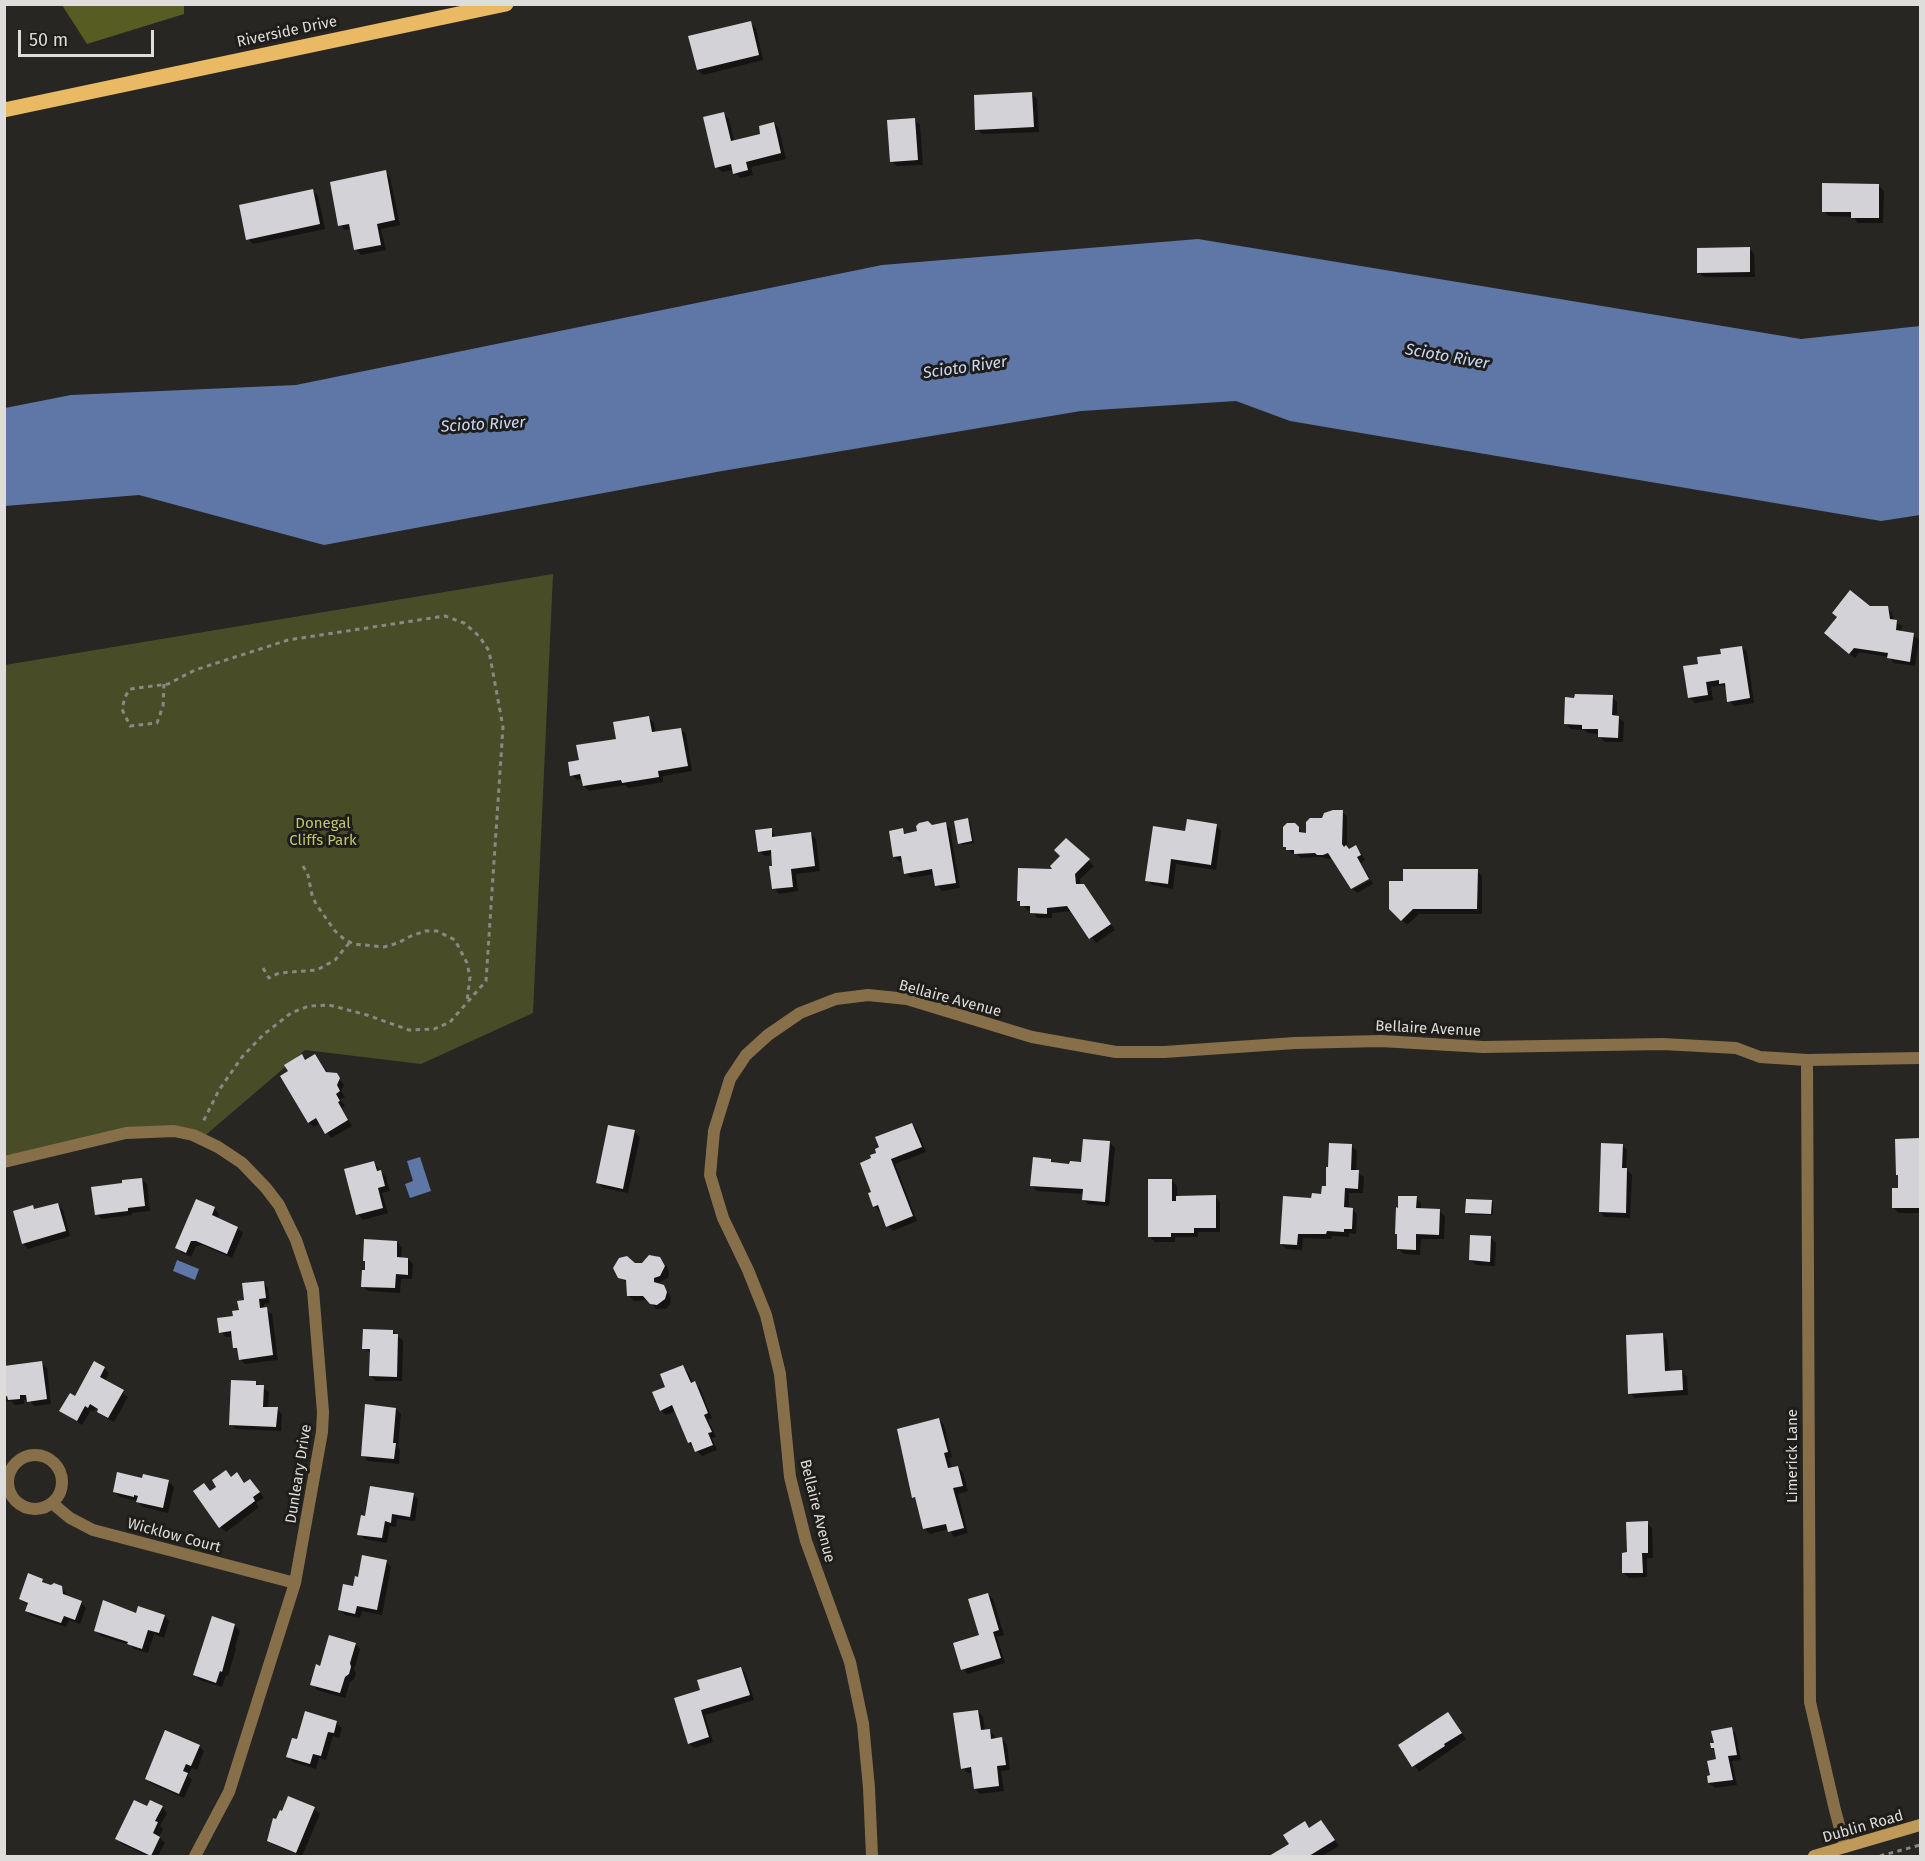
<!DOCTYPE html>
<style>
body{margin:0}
#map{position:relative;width:1925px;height:1861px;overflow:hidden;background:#282623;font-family:"Fira Sans",sans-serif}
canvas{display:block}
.frame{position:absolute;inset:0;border:6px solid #dedddb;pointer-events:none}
.scale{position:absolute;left:18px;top:30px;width:136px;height:27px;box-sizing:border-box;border:3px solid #dedddb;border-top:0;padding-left:8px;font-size:18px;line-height:21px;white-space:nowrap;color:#dedddb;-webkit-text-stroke:4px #1f1d1a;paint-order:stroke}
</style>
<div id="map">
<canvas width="1925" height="1861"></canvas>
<div class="frame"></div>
<div class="scale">50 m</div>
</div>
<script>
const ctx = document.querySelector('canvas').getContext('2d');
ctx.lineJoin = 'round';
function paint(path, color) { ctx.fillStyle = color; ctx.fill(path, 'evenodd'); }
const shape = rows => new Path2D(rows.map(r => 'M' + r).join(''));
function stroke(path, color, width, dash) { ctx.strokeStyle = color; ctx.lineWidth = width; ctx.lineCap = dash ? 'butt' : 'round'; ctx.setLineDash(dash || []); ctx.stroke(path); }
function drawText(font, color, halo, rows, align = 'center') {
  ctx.font = font + ' "Fira Sans",sans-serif'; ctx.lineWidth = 6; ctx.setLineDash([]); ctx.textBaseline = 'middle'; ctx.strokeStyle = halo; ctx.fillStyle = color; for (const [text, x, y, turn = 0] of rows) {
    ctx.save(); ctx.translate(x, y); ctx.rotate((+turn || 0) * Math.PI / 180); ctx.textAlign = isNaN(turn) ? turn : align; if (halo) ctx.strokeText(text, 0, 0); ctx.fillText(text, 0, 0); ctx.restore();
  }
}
const green = shape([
 [553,574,533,1013,421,1064,305,1050,201,1139,126,1133,5,1162,5,665]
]);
const forest = shape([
 [62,5,184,5,184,14,87,44]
]);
const water = shape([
 [1198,239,1801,339,1920,326,1920,515,1881,521,1290,421,1236,401,1081,411,722,471,324,545,139,495,5,506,5,408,71,395,296,385,882,265],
 [420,1157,431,1191,410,1198,405,1184,413,1181,407,1161],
 [177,1260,199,1269,195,1280,173,1271]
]);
const shadow = shape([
 [750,23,756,28,763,60,703,75,698,70],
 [1032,94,1037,99,1039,132,982,134,977,129],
 [724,114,729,119,734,141,762,135,774,123,779,129,786,159,751,167,753,175,740,178,734,170,722,172,717,167],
 [915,120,920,125,923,165,897,166,891,161],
 [385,172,390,177,400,225,381,229,386,250,361,255,356,249,352,229,345,230,340,225],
 [1878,185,1884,191,1883,223,1858,223,1853,217,1829,216,1824,211],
 [313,191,318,196,325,229,253,244,248,239],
 [1749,248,1754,254,1755,277,1704,277,1698,272],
 [1869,608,1887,608,1892,613,1894,621,1902,626,1901,633,1914,635,1919,640,1915,666,1894,663,1889,657,1859,652,1855,658,1831,638,1839,617],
 [1742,647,1747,652,1754,703,1734,706,1729,701,1726,689,1723,685,1711,687,1713,700,1695,703,1689,697,1699,665],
 [1612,697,1617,702,1617,717,1624,722,1623,742,1605,742,1599,736,1599,734,1588,733,1584,730,1571,729,1566,724],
 [648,717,654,723,656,733,681,729,686,734,692,771,663,776,663,782,629,788,625,785,589,791,584,786,583,779,577,780,572,775,580,762,617,740],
 [1342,811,1347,817,1347,848,1350,850,1355,847,1360,852,1365,860,1361,863,1369,877,1352,887,1333,858,1329,859,1321,857,1301,858,1297,854,1293,854,1284,846,1295,825,1304,834,1307,834,1323,820],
 [968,820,970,822,974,843,962,845,960,843],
 [945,824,950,829,960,888,942,891,937,885,935,874,911,878,906,873,904,861,900,862,895,857,902,830,907,835,931,826],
 [1216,825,1221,831,1216,870,1176,864,1173,889,1152,885,1147,880,1186,832],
 [771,830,777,838,810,833,816,839,820,871,796,874,798,891,779,894,774,888,773,855,765,856,759,851],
 [1067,840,1094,866,1080,879,1080,886,1083,886,1089,891,1115,930,1096,943,1072,911,1052,913,1052,918,1037,918,1032,911,1027,910,1018,900,1054,871,1063,856],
 [1477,871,1482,876,1482,914,1419,914,1407,925,1390,908,1404,883],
 [1371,880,1373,884,1357,893,1353,889],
 [315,1055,328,1073,336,1075,344,1085,341,1091,345,1097,340,1099,345,1106,342,1108,352,1126,331,1138,320,1123,314,1127,309,1122,290,1072,302,1056,306,1061],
 [912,1124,917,1130,926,1152,895,1164,917,1221,893,1231,888,1226,882,1211,880,1212,874,1206,870,1194,873,1192,873,1159],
 [634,1132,640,1137,628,1193,603,1188,598,1183],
 [1897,1140,1920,1140,1920,1213,1899,1213,1894,1208,1900,1189],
 [1110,1143,1115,1148,1109,1206,1088,1204,1083,1199,1084,1194,1037,1191,1032,1186,1050,1160,1054,1164,1082,1164],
 [1622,1145,1627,1150,1626,1169,1632,1175,1630,1218,1605,1217,1600,1212],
 [1352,1146,1357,1151,1356,1172,1364,1177,1363,1193,1349,1193,1349,1209,1352,1209,1357,1214,1356,1234,1349,1233,1349,1237,1332,1236,1331,1239,1303,1238,1302,1250,1287,1249,1281,1244,1313,1199,1323,1196],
 [373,1162,386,1177,390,1191,382,1193,388,1213,363,1220,358,1214],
 [141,1179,147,1184,150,1211,132,1213,132,1215,102,1219,96,1214,124,1184],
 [1171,1180,1177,1186,1177,1197,1215,1197,1220,1202,1220,1232,1198,1232,1198,1237,1175,1237,1175,1242,1155,1242,1150,1237],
 [1416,1198,1421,1203,1421,1210,1439,1211,1445,1216,1444,1239,1421,1239,1420,1255,1404,1254,1398,1249],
 [1491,1201,1493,1203,1493,1215,1469,1215,1467,1213],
 [58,1204,63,1210,70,1236,28,1249,23,1243,33,1207,36,1210],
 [214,1208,219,1214,217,1219,237,1228,243,1233,232,1258,202,1245,196,1246,191,1257,182,1253,177,1248],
 [1491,1238,1496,1243,1495,1266,1476,1265,1470,1260],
 [397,1242,402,1248,401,1259,408,1259,413,1264,412,1279,401,1279,400,1293,368,1291,362,1286,366,1271],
 [661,1260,667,1266,669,1272,668,1278,656,1284,663,1286,668,1292,671,1298,670,1304,666,1309,656,1309,649,1300,634,1301,629,1296,628,1283,617,1275,635,1264],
 [263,1282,268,1288,270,1303,264,1304,264,1309,272,1314,278,1360,245,1364,240,1359,239,1352,234,1347,233,1337,226,1337,221,1332,240,1312],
 [393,1331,403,1341,402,1381,376,1381,370,1375,371,1353,364,1348],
 [1662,1334,1667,1340,1670,1372,1682,1372,1687,1377,1688,1395,1635,1398,1630,1393],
 [41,1363,47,1368,51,1404,34,1406,29,1400,24,1400,24,1404,15,1405,11,1401,4,1402,4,1368],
 [683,1367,688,1372,693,1383,695,1383,700,1388,712,1418,708,1420,716,1437,712,1438,717,1450,702,1456,689,1443,676,1411,666,1415,661,1410,667,1388],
 [104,1368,109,1373,105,1381,128,1397,114,1422,104,1417,96,1408,93,1412,91,1410,82,1425,61,1411],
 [256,1383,269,1392,268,1408,277,1409,282,1414,281,1431,236,1429,231,1424],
 [396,1409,401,1414,398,1447,400,1450,399,1464,368,1461,363,1455],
 [939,1419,944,1425,952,1457,949,1458,952,1469,958,1467,963,1473,968,1491,958,1494,968,1533,954,1537,949,1529,930,1534,925,1529,918,1501,914,1497,899,1430],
 [231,1478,242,1479,245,1484,255,1486,264,1498,256,1503,259,1507,226,1532,221,1527],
 [169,1482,174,1487,168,1513,143,1507,137,1501,120,1497,114,1492],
 [413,1494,418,1499,415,1521,397,1519,396,1527,390,1526,387,1543,364,1539,359,1534,366,1518],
 [1647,1523,1652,1528,1653,1558,1647,1558,1647,1577,1629,1578,1624,1573,1628,1554],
 [386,1561,391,1567,382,1615,362,1611,360,1618,345,1615,340,1610,360,1579],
 [42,1580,48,1586,61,1587,66,1593,67,1597,81,1602,86,1608,80,1624,69,1620,66,1627,32,1616,27,1611,29,1606,20,1599],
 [988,1594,993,1599,1004,1635,997,1637,1005,1663,968,1674,963,1669,981,1636],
 [137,1615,164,1616,169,1621,164,1638,154,1634,148,1653,134,1649,130,1645,101,1636,95,1630],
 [234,1625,240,1631,235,1647,236,1648,228,1676,226,1675,222,1687,200,1680,195,1675],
 [355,1644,360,1649,354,1670,356,1673,354,1679,350,1682,345,1698,317,1690,312,1684,321,1668],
 [741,1668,746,1674,754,1700,705,1715,713,1742,694,1748,689,1743,702,1691],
 [978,1711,983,1717,985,1731,989,1730,995,1736,995,1740,1002,1739,1007,1744,1010,1770,1001,1771,1004,1791,980,1794,975,1789,973,1773,968,1773,962,1768],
 [1448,1714,1466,1739,1419,1772,1400,1745],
 [336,1723,342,1728,339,1738,333,1736,326,1760,319,1758,316,1769,293,1762,288,1757,298,1741],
 [1731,1729,1736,1734,1741,1760,1732,1761,1737,1785,1715,1788,1709,1783,1718,1760,1716,1752,1712,1748],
 [199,1746,204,1751,197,1770,192,1768,188,1776,192,1780,184,1798,152,1784,147,1779],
 [289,1798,314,1809,320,1814,302,1856,274,1845,268,1840],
 [162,1807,167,1813,160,1826,163,1829,159,1837,165,1843,158,1856,147,1856,122,1844,117,1839,148,1808],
 [1321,1821,1339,1846,1322,1856,1272,1856,1291,1844,1304,1823,1310,1829]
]);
const building = shape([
 [751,21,759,55,697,70,688,36],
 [1032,92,1034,127,975,130,974,95],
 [724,112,731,141,760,134,759,126,774,122,781,153,746,162,748,170,733,174,731,164,715,168,703,117],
 [915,118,918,160,890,162,887,120],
 [386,170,395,220,377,224,381,245,354,250,349,224,338,226,330,182],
 [1822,183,1879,184,1879,218,1851,218,1851,212,1822,212],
 [313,189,320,224,246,240,239,205],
 [1750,247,1750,272,1697,273,1697,248],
 [1850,590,1870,606,1888,606,1890,619,1897,620,1896,630,1914,633,1910,662,1887,658,1888,653,1854,648,1849,654,1824,633,1837,617,1832,613],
 [1742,646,1750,698,1727,702,1725,683,1719,684,1719,680,1706,682,1708,695,1688,698,1683,666,1698,664,1697,657,1721,654,1720,649],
 [1575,694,1613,695,1612,715,1619,716,1618,738,1598,737,1598,729,1582,729,1582,725,1564,724,1565,697,1574,698],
 [649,716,652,732,681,728,688,766,658,771,659,777,622,783,621,780,583,786,580,774,570,776,568,762,579,760,576,745,616,739,613,722],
 [1333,810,1343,810,1342,844,1344,847,1346,845,1349,849,1356,845,1361,855,1357,857,1369,879,1351,889,1328,853,1323,855,1317,855,1315,853,1294,854,1294,850,1286,850,1286,847,1283,847,1283,827,1287,823,1295,823,1299,827,1299,832,1306,833,1306,822,1310,818,1322,818,1324,813],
 [968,818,972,841,958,844,954,821],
 [1187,819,1217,824,1211,865,1171,859,1168,884,1145,881,1153,826,1185,831],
 [928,821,932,825,946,822,956,883,935,886,932,869,904,874,901,856,893,857,889,831,903,828,904,834,917,831,916,826,919,823],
 [772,828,772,837,811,832,815,866,791,869,793,887,772,889,769,866,772,866,771,850,758,852,755,830],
 [1066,838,1090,859,1075,874,1076,884,1084,884,1111,924,1089,939,1067,906,1047,908,1047,914,1030,913,1030,906,1020,906,1020,901,1017,901,1018,868,1052,869,1050,866,1060,856,1054,850],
 [1403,869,1478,869,1477,909,1413,909,1401,921,1389,909,1389,881,1403,881],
 [302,1054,305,1060,315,1054,326,1072,337,1073,340,1078,337,1085,340,1091,336,1094,340,1101,338,1102,348,1120,325,1134,316,1118,308,1123,280,1076,288,1071,284,1065],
 [912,1123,922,1147,891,1159,913,1216,886,1227,878,1205,873,1207,868,1193,871,1192,860,1163,871,1158,870,1155,876,1153,875,1149,879,1147,875,1137],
 [608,1125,635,1130,623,1189,596,1183],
 [1920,1138,1920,1208,1892,1208,1892,1188,1898,1188,1898,1175,1896,1175,1895,1139],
 [1083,1139,1110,1141,1105,1202,1082,1200,1083,1189,1030,1186,1033,1157,1051,1159,1051,1162,1069,1164,1070,1161,1081,1162],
 [1329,1143,1352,1144,1351,1170,1359,1170,1358,1189,1345,1188,1344,1207,1353,1208,1352,1229,1344,1229,1344,1232,1327,1231,1326,1234,1298,1234,1297,1245,1280,1244,1283,1196,1311,1198,1312,1193,1321,1194,1322,1186,1326,1186,1326,1167,1328,1167],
 [1601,1143,1623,1144,1622,1168,1627,1168,1626,1213,1599,1212],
 [374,1161,377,1171,381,1170,385,1186,378,1188,383,1208,356,1215,344,1169],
 [142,1178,145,1206,128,1208,128,1211,95,1215,91,1187,122,1183,122,1180],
 [1148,1179,1172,1179,1172,1201,1176,1201,1176,1196,1216,1195,1216,1228,1194,1228,1194,1233,1171,1233,1171,1237,1148,1237],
 [1398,1196,1417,1196,1416,1208,1440,1209,1439,1235,1416,1234,1416,1250,1397,1249,1397,1234,1395,1234,1396,1207,1398,1208],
 [196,1199,215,1207,212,1215,238,1227,227,1254,196,1241,191,1241,186,1253,175,1248],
 [1466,1199,1492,1200,1491,1214,1465,1213],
 [58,1203,66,1231,22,1244,13,1211,33,1205,34,1209],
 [1470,1235,1491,1236,1490,1262,1469,1260],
 [364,1239,397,1241,397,1257,408,1258,408,1275,396,1274,395,1288,361,1287,362,1270,365,1270,365,1261,363,1261],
 [649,1255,660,1257,665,1266,660,1276,654,1278,654,1282,664,1285,667,1292,665,1299,657,1305,650,1304,643,1296,627,1296,626,1280,618,1278,613,1268,619,1258,627,1256,635,1263,642,1263],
 [264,1281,266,1298,259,1299,260,1308,267,1307,273,1355,239,1360,237,1348,233,1348,231,1331,219,1333,217,1318,233,1316,232,1311,239,1310,237,1301,244,1300,242,1283],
 [363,1329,393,1330,393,1334,398,1334,397,1377,369,1376,370,1349,362,1349],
 [1663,1333,1665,1371,1682,1370,1683,1390,1628,1394,1626,1335],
 [42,1361,47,1399,27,1402,26,1395,20,1395,20,1399,8,1400,7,1396,4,1397,4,1366],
 [94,1361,105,1367,100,1377,124,1390,108,1418,97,1412,98,1409,90,1404,88,1408,85,1406,77,1421,59,1411,70,1393,75,1396],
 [683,1365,691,1383,695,1381,708,1413,704,1415,712,1432,708,1433,713,1445,695,1452,691,1442,688,1443,672,1405,660,1411,652,1392,665,1387,660,1374],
 [231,1380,256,1381,256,1385,264,1385,263,1407,278,1407,276,1427,229,1425],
 [365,1404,396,1408,393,1443,396,1443,394,1459,361,1456],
 [939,1418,948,1452,944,1453,948,1468,958,1466,963,1486,953,1488,964,1528,948,1532,946,1524,923,1529,915,1497,912,1498,897,1429],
 [226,1470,231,1477,237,1472,244,1483,250,1479,260,1492,253,1497,255,1501,219,1528,193,1491,204,1483,210,1491,216,1487,212,1480],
 [117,1472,142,1478,143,1474,169,1480,163,1508,136,1502,138,1496,134,1495,134,1497,113,1492],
 [370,1486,414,1493,410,1517,392,1514,391,1523,385,1521,382,1538,357,1535,361,1515,365,1516],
 [1648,1521,1648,1553,1642,1553,1643,1573,1622,1573,1622,1553,1627,1552,1626,1522],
 [362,1555,387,1560,377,1610,357,1606,355,1614,338,1610,343,1584,353,1586,355,1576,358,1577],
 [28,1573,43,1579,42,1582,51,1585,54,1583,62,1586,63,1594,82,1601,75,1620,64,1616,61,1623,25,1611,28,1603,19,1599],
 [988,1593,999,1630,993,1632,1001,1658,961,1670,953,1643,979,1635,968,1599],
 [103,1600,136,1613,138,1606,165,1615,159,1633,148,1630,142,1649,127,1644,128,1642,94,1631],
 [212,1616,235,1624,222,1672,220,1671,216,1683,193,1675],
 [329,1635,356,1643,350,1663,351,1667,349,1674,345,1677,340,1693,310,1685,316,1664,320,1666],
 [741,1667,750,1695,701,1710,709,1737,688,1744,674,1698,700,1690,697,1680],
 [978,1710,981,1730,990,1729,991,1739,1002,1737,1006,1765,997,1766,999,1786,974,1789,971,1767,961,1769,953,1713],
 [305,1711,337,1721,334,1733,328,1732,321,1756,313,1754,310,1764,286,1757,292,1738,297,1739],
 [1448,1712,1462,1733,1444,1744,1445,1746,1412,1767,1398,1745],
 [1732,1727,1737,1755,1728,1756,1733,1780,1708,1783,1707,1776,1710,1775,1707,1761,1716,1759,1714,1748,1711,1748,1710,1743,1714,1743,1711,1731],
 [165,1730,200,1745,191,1766,186,1764,183,1771,188,1773,179,1794,145,1779],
 [288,1796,315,1807,296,1853,267,1841,273,1818,276,1819,280,1810,282,1811],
 [134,1800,147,1806,150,1800,163,1806,155,1821,158,1822,153,1833,160,1837,151,1856,115,1839],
 [1321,1820,1335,1840,1309,1856,1269,1856,1289,1844,1283,1835,1305,1821,1309,1828]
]);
const path = shape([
 [164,684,163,706,157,723,130,726,122,709,125,697,130,689,168,684,195,670,288,640,445,616,464,623,479,636,489,651,503,727,486,981,450,1022,434,1029,409,1030,367,1015,329,1005,309,1006,291,1013,263,1035,242,1057,219,1090,202,1124],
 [303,866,308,875,312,895,316,904,335,931,344,939,354,944,384,947,398,943,411,936,425,931,437,931,455,940,467,963,470,977,467,1001],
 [263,968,269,978,279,973,317,970,335,960,350,942],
 [1880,1856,1920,1845]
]);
const street = shape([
 [1807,1060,1810,1702,1835,1810,1845,1847],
 [4,1162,126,1133,174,1131,193,1135,218,1147,242,1163,266,1188,279,1205,296,1240,313,1290,323,1412,322,1432,295,1583,229,1792,195,1856],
 '8 1482a27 27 0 1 1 54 0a27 27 0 1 1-54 0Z',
 [52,1503,70,1518,93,1530,295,1583],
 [872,1856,869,1788,863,1724,850,1662,806,1541,790,1477,780,1374,766,1315,748,1270,723,1218,710,1175,714,1131,730,1079,746,1055,768,1035,800,1013,836,999,868,995,907,999,1032,1037,1116,1052,1164,1052,1295,1043,1381,1041,1483,1047,1663,1044,1736,1048,1760,1057,1807,1060,1920,1058]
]);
const secondary = shape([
 [1814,1856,1920,1825]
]);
const primary = shape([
 [4,110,506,4]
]);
const streetNames = [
 ["Riverside Drive",287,32,-12],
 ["Bellaire Avenue",950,999,15],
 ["Bellaire Avenue",1428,1029,3],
 ["Limerick Lane",1793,1456,-90],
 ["Dunleary Drive",299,1474,-81],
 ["Bellaire Avenue",817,1511,76],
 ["Wicklow Court",174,1536,15],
 ["Dublin Road",1863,1827,-16]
];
const parkNames = [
 ["Donegal",323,824],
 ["Cliffs Park",323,841]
];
const waterNames = [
 ["Scioto River",1447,357,10],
 ["Scioto River",965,368,-8],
 ["Scioto River",483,425,-3]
];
paint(green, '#494d27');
paint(forest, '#575c23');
paint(water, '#5e77a6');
paint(shadow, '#0007');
paint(building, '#d2d2d7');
stroke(path, '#898885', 3, [4.5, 4.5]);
stroke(street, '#877049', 12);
stroke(secondary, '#be9958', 12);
stroke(primary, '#e9b963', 15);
drawText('15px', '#dedddb', '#1f1d1a', streetNames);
drawText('15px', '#bec773', '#1f1d1a', parkNames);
drawText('italic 16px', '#c9d9f6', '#1f1d1a', waterNames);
</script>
